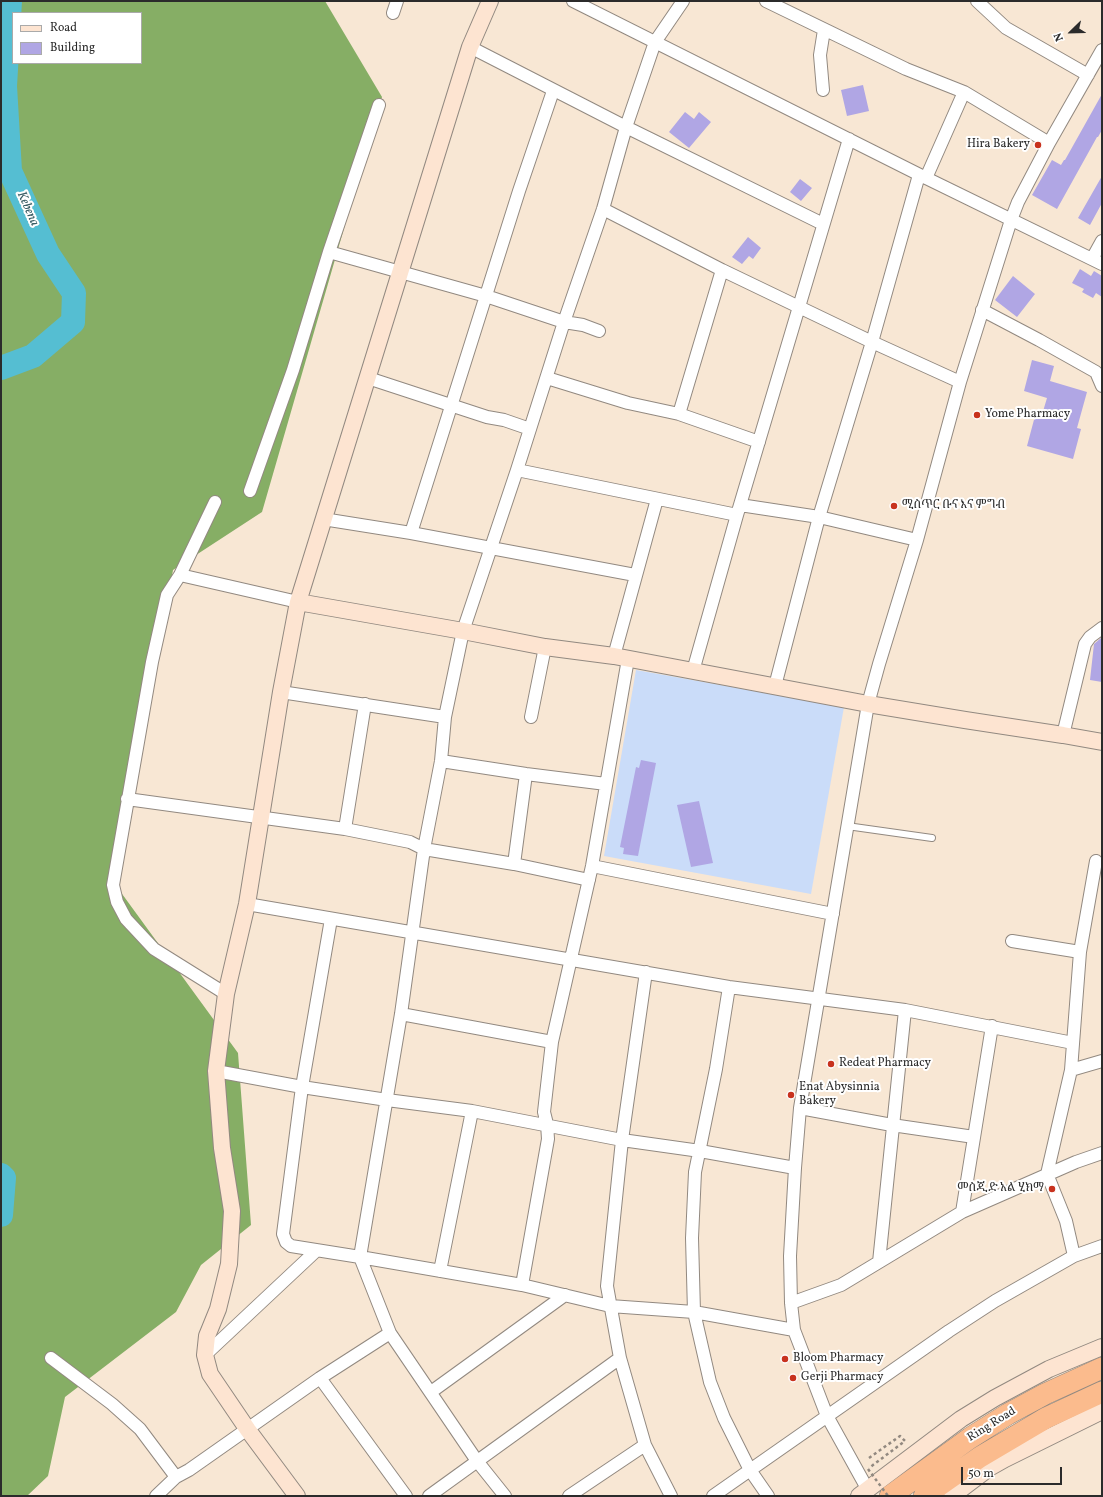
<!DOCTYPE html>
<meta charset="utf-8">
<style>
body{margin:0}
#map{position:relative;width:1103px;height:1497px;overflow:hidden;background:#f8e7d4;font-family:Vollkorn,serif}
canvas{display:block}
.frame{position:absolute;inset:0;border:2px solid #2b2b2b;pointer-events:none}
.legend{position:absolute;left:12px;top:12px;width:130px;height:52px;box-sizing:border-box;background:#fff;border:1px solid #aaa;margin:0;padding:5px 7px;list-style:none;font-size:12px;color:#2b2b2b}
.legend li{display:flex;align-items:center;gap:8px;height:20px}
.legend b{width:20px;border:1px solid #aaa}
.north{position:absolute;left:1051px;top:12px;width:40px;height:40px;-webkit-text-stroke:3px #fff;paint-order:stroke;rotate:247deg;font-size:11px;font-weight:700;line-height:16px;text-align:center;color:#2b2b2b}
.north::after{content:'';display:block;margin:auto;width:14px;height:18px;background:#2b2b2b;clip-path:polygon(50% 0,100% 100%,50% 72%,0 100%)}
.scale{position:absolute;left:961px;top:1467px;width:101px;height:18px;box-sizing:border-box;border:2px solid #2b2b2b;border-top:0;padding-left:5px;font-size:12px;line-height:14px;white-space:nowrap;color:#2b2b2b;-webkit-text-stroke:3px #fff;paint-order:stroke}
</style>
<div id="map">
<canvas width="1103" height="1497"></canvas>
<div class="frame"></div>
<ul class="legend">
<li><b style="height:5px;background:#fde4d1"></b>Road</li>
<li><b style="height:11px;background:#b0a6e4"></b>Building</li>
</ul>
<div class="north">N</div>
<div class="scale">50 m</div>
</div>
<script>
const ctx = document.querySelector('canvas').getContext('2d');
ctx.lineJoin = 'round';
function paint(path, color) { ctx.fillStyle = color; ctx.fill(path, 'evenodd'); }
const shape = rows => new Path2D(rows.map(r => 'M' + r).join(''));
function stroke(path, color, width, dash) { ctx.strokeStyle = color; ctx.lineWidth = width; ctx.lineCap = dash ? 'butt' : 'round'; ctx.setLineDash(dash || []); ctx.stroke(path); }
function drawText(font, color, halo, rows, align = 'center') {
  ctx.font = font + ' Vollkorn,"Noto Serif Ethiopic",serif'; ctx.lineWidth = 4; ctx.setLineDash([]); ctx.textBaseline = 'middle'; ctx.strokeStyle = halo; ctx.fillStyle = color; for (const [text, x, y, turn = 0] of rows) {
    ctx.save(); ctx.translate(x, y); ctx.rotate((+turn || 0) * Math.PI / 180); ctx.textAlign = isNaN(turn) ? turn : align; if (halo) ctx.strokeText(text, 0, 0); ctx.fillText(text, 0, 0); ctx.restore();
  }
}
const built = shape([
 [636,670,844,707,811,894,604,856]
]);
const forest = shape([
 [1,1,325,1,382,97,262,512,173,570,117,887,238,1053,251,1225,201,1265,176,1312,65,1397,48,1476,27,1496,1,1496],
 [13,13,141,13,141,63,13,63]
]);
const river = shape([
 [1,368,33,356,73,322,74,293,48,254,10,171,5,86,10,1],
 [1,1175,4,1178,1,1215]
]);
const building = shape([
 [863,85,869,111,847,116,841,90],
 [1102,94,1102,130,1098,137,1097,137,1057,209,1032,195,1052,160,1061,165,1064,160,1065,160],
 [685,112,694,119,699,112,711,122,689,148,669,132],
 [1102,176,1102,203,1090,225,1078,218],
 [800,179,812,188,801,201,790,192],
 [748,237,761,248,753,259,749,256,742,264,732,257],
 [1080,269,1091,276,1094,271,1102,276,1102,297,1096,293,1093,298,1082,292,1084,289,1072,283],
 [1013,276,1035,294,1017,317,995,300],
 [1032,360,1054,366,1050,381,1087,392,1077,428,1081,429,1073,459,1027,446,1035,416,1041,418,1047,398,1024,391],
 [1101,638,1102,638,1102,682,1090,680,1094,644],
 [641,760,656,763,638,856,623,854,624,848,620,847,636,767,639,768],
 [699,801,713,863,691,867,677,805]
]);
const path = shape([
 [869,1458,900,1436,905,1441,869,1468]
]);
const lane = shape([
 [847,826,932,838]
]);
const street = shape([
 [573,1,926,178,1102,264],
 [766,1,906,69,964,92,1049,143],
 [977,1,1006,28,1088,75],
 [393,13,397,1],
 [470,47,626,127,823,224],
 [823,90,820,55,824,30],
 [926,178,964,92],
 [603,209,722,270,799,307,872,342,960,382],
 [329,252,486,296,564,322,583,325,599,331],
 [1092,259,1102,241],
 [982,310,1039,340,1096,372,1102,386],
 [368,378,487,417,504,420,530,429],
 [547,378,628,403,679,414,722,270],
 [679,414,759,442],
 [517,470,737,515],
 [250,491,293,370,329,252,379,105],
 [215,502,180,575,167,595,152,662,113,885,117,902,126,919,154,949,226,994],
 [740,505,819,517,917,540],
 [323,519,411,533,635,575],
 [411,533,519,191,553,91],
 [180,575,298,602],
 [614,656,657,499],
 [693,671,737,515,849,139],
 [775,686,819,517,872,342,919,175],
 [281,692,445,717],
 [531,717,545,647],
 [1063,735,1085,644,1090,637,1102,628],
 [441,761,526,774,606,784],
 [127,799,345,829,410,842,424,849,514,864,589,880],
 [345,829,365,704],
 [514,864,526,774],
 [592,866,833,914],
 [247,904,729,987,905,1010,1073,1043],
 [331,919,302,1087,283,1234,286,1242,291,1246,360,1257,522,1285,610,1306,694,1312,794,1330],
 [1012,941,1080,952],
 [646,972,622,1140,607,1286,620,1358,645,1445,671,1496],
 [729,987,716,1069,695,1172,692,1238,694,1312,710,1382,724,1418,750,1470,768,1496],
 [401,1014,552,1042],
 [1071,1070,1080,952,1096,861],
 [216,1071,302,1087,387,1100,472,1111,622,1140,700,1151,795,1168],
 [800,1108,892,1125,974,1137],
 [962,1212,992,1026],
 [1074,1256,1066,1221,1047,1174,1071,1070,1102,1061],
 [879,1262,905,1010],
 [440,1271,472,1111],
 [522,1285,548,1139,547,1124,544,1112,552,1042,592,866,628,659],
 [791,1303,841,1285,962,1212,1076,1162,1102,1153],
 [205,1355,317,1250],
 [51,1358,112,1404,140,1429,176,1477],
 [320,1378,406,1496],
 [431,1392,565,1295],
 [868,1490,827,1416,794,1330,791,1303,790,1256,795,1168,800,1108,868,704,879,664,917,540,960,382,1011,220,1018,202,1049,143,1102,50],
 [156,1496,176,1477,189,1470,320,1378,390,1333],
 [429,1496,620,1358],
 [505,1496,477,1461,390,1333,360,1257,401,1014,424,849,441,761,445,717,463,631,517,470,564,322,603,209,626,127,655,42,683,1],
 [569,1496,645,1445],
 [713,1496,949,1331,995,1301,1074,1256,1102,1246]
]);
const secondary = shape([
 [298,602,463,631,545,647,614,656,868,704,965,720,1063,735,1102,742],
 [297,1496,248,1430,210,1374,205,1355,207,1336,218,1309,229,1264,232,1211,222,1148,216,1071,226,994,247,904,281,692,298,602,470,47,490,1],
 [859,1496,961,1419,995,1398,1049,1369,1102,1347],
 [952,1496,989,1468,1005,1459,1102,1411]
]);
const highway = shape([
 [890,1496,970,1438,1008,1414,1045,1394,1102,1368],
 [924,1496,980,1457,1046,1418,1102,1392]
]);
const pathBridge = shape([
 [868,1469,888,1496]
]);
const markers = [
 [1038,145,4,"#c8321e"],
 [977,415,4,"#c8321e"],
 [894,506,4,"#c8321e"],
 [831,1064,4,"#c8321e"],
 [791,1095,4,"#c8321e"],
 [1052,1189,4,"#c8321e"],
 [785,1359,4,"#c8321e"],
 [793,1378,4,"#c8321e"]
];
const poiNames = [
 ["Hira Bakery",1030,145,"right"],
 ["Yome Pharmacy",985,415],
 ["ሚስጥር ቡና እና ምግብ",902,506],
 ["Redeat Pharmacy",839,1064],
 ["Enat Abysinnia",799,1088],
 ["Bakery",799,1102],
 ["መስጂድ አል ሂክማ",1044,1189,"right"],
 ["Bloom Pharmacy",793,1359],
 ["Gerji Pharmacy",801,1378]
];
const streetNames = [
 ["Ring Road",992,1425,-32]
];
const waterNames = [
 ["Kebena",27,209,66]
];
paint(built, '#cadcf9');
paint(forest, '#86ae65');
stroke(river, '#55bed2', 24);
paint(building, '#b0a6e4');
stroke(lane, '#928980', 8);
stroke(street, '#928980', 14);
stroke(secondary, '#928980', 18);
stroke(highway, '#928980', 22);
stroke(path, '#928980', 2.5, [3, 3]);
stroke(lane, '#fff', 6);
stroke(street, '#fff', 12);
stroke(secondary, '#fde4d1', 16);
stroke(highway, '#fbbb8d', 21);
stroke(pathBridge, '#928980', 2.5, [3, 3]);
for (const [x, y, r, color] of markers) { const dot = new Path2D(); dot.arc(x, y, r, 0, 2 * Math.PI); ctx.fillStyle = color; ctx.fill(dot); stroke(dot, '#fff', 1.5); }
drawText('12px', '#2b2b2b', '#fff', poiNames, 'left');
drawText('12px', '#2b2b2b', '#fff', streetNames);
drawText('italic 13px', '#3a5e65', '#fff', waterNames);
</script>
